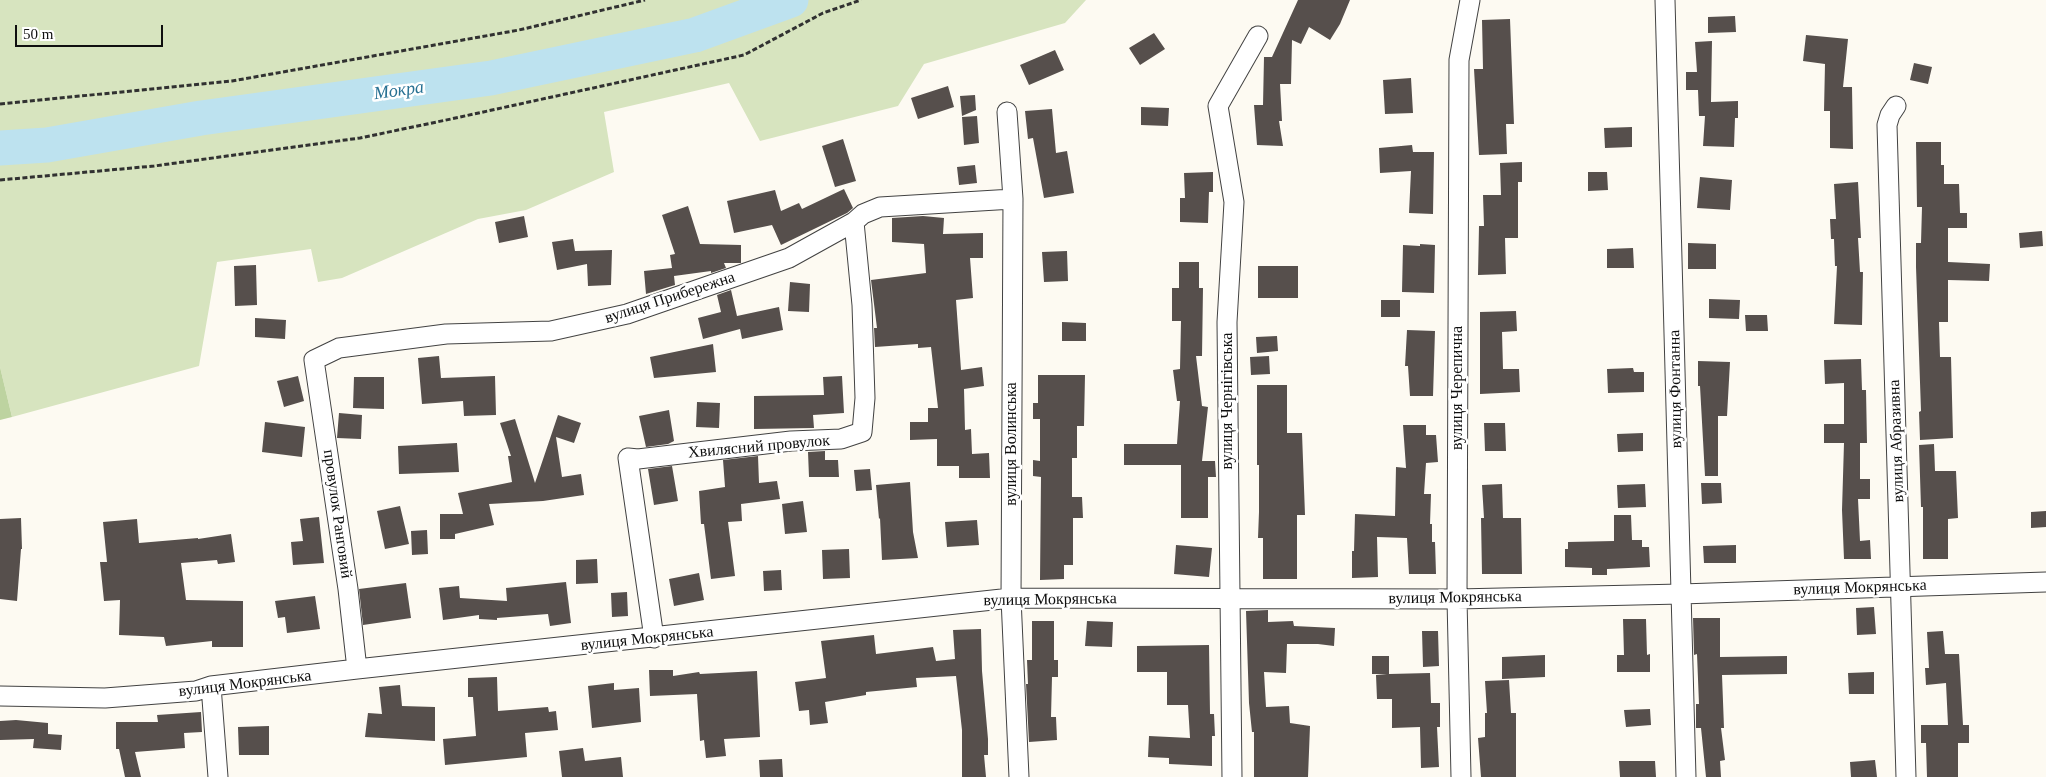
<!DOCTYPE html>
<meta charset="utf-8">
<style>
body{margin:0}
#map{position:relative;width:2046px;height:777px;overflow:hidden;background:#fdfaf2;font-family:Georgia,serif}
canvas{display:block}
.scale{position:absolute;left:15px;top:25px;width:148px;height:22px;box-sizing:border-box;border:2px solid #0f0f0f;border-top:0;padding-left:6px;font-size:15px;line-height:18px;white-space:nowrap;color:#0f0f0f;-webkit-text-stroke:4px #fff;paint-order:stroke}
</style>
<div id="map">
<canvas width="2046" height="777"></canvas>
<div class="scale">50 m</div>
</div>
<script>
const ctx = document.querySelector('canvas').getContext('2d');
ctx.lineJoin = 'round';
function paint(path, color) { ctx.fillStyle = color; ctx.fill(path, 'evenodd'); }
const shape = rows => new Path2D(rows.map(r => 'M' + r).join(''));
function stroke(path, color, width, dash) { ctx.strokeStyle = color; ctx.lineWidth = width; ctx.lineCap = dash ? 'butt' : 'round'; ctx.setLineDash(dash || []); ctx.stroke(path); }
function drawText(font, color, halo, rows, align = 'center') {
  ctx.font = font + ' Georgia,serif'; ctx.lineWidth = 5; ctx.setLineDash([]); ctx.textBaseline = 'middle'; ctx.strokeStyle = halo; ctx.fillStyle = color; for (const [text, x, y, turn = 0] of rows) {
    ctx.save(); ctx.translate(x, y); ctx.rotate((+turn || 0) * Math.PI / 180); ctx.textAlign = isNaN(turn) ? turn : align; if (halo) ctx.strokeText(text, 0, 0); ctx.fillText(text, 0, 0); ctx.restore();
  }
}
const green = shape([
 [0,0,1086,0,1065,23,924,64,898,106,760,141,729,83,604,112,614,172,526,210,478,219,342,278,318,282,311,249,217,262,199,366,12,417,0,367]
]);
const forest = shape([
 [0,367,12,417,0,420]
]);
const river = shape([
 [0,148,47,145,201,118,491,78,695,35,791,0]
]);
const building = shape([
 [1298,0,1350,0,1340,24,1330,40,1309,27,1301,44,1292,40,1291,84,1280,84,1282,121,1279,121,1283,146,1257,145,1254,105,1263,105,1264,57,1272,57],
 [1735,16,1736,32,1708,33,1708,17],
 [1510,19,1514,124,1506,124,1507,154,1479,155,1474,69,1483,69,1482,20],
 [1154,33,1165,49,1140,65,1129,48],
 [1806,35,1848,39,1843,87,1852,87,1853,149,1830,148,1830,111,1824,111,1825,64,1803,61],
 [1712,41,1711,102,1738,101,1738,118,1735,118,1734,147,1703,146,1705,116,1699,116,1698,90,1686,90,1686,72,1697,72,1695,42],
 [1055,50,1064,70,1029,85,1020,65],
 [1914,63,1932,67,1928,84,1910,80],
 [1411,78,1413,113,1385,114,1383,80],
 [948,86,954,107,918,119,911,98],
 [975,95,976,110,962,116,960,96],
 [1141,107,1169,108,1168,126,1141,125],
 [1052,109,1056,153,1067,151,1074,193,1044,198,1033,138,1028,139,1025,111],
 [977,116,979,143,964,145,962,117],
 [1632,127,1632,147,1605,148,1604,128],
 [843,139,856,181,835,187,822,146],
 [1916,142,1941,142,1941,165,1944,165,1944,184,1959,184,1960,213,1967,213,1967,228,1948,228,1948,262,1990,264,1989,281,1948,280,1948,322,1939,322,1940,357,1951,357,1953,438,1920,440,1919,412,1921,411,1916,267,1916,243,1921,243,1922,207,1917,207],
 [1412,145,1413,152,1434,152,1433,214,1409,213,1411,171,1380,173,1379,148],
 [1522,162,1522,182,1518,182,1518,238,1505,238,1506,274,1478,275,1479,226,1484,226,1483,195,1501,195,1500,163],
 [975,165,977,183,959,185,957,167],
 [1213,172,1213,192,1209,192,1208,223,1180,222,1180,198,1185,198,1184,173],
 [1588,172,1607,172,1608,190,1588,191],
 [1700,177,1732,180,1730,210,1697,208],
 [1858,182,1861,238,1858,238,1860,272,1863,272,1862,325,1834,324,1837,266,1835,266,1834,239,1831,239,1830,219,1836,219,1834,184],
 [844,189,853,208,847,213,781,245,772,225,734,233,727,201,775,190,781,211,799,203,802,209],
 [688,206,700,244,741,245,741,263,724,263,726,268,711,273,711,271,674,276,675,285,646,294,644,271,672,268,670,255,675,254,662,215],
 [524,216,528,237,499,243,495,222],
 [923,216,944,218,943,234,983,233,983,258,970,258,973,298,956,300,961,370,982,367,984,386,964,389,965,430,971,429,972,454,989,453,990,478,959,478,959,466,937,466,937,439,910,440,910,422,928,422,928,408,938,408,931,347,918,348,918,344,875,347,874,328,877,328,871,280,926,273,924,244,892,242,892,218],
 [2042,231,2043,246,2020,248,2019,233],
 [573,239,575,251,612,250,611,285,588,286,587,264,557,270,552,242],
 [1688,243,1716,244,1716,269,1688,269],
 [1420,244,1435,245,1434,293,1402,292,1403,245,1420,246],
 [1633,248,1634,268,1607,268,1607,249],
 [1067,251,1068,281,1044,282,1042,252],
 [1179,262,1199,262,1199,288,1203,288,1202,356,1196,356,1202,406,1208,407,1202,461,1215,461,1216,477,1208,477,1208,518,1181,518,1181,465,1124,465,1124,444,1177,444,1180,401,1177,401,1173,370,1180,369,1181,321,1172,321,1172,288,1179,288],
 [256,265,257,305,235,306,234,266],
 [1258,266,1298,266,1298,298,1258,298],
 [790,282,810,284,809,312,788,311],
 [731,290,737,316,779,307,783,330,742,339,740,329,703,339,698,318,721,312,717,295],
 [1709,299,1740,300,1739,319,1709,318],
 [1381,300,1400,300,1400,317,1381,317],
 [1516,311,1517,331,1502,332,1503,369,1519,369,1520,392,1480,394,1480,312],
 [1745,315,1767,315,1768,331,1746,331],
 [255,318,286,320,285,339,255,337],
 [1062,322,1086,323,1086,341,1062,341],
 [1407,330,1435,331,1433,396,1410,396,1408,366,1405,366],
 [1277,336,1278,351,1257,353,1256,337],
 [713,344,716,372,654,378,650,357],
 [439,356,441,378,495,376,496,415,464,416,463,401,422,404,418,358],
 [1269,356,1270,374,1251,375,1250,357],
 [1861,359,1862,390,1866,390,1867,443,1860,443,1860,479,1870,479,1870,499,1858,499,1860,541,1870,540,1871,559,1844,559,1842,510,1844,443,1824,443,1824,424,1844,424,1844,383,1825,384,1824,360],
 [1698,361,1730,362,1727,416,1718,416,1718,476,1705,476,1700,386,1698,386],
 [1633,368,1634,372,1644,372,1644,392,1608,393,1607,369],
 [1038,375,1085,375,1084,426,1077,426,1077,458,1072,458,1072,497,1082,497,1083,518,1073,518,1073,565,1064,565,1064,579,1040,580,1041,477,1033,476,1033,460,1040,461,1040,419,1033,419,1033,403,1038,403],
 [298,376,304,401,284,407,277,381],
 [842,376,844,413,813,415,814,428,754,429,754,396,824,395,823,377],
 [354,377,384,377,384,409,353,408],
 [1257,385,1287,385,1287,433,1302,433,1305,515,1297,515,1297,579,1263,579,1263,538,1258,538,1259,512,1259,465,1257,465],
 [697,402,720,403,719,428,696,427],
 [669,410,674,441,668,444,646,447,639,416],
 [339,413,362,415,361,439,337,438],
 [558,415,581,423,574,443,556,437,562,477,581,474,584,495,543,501,489,504,494,525,455,534,455,539,440,539,440,514,463,514,458,493,512,482,508,456,511,456,500,423,515,419,535,483],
 [265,422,305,427,302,457,262,452],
 [1484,423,1505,423,1506,451,1485,451],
 [1403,425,1426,425,1426,435,1436,435,1438,462,1426,463,1424,494,1431,494,1430,524,1432,524,1432,542,1435,542,1436,574,1409,574,1407,538,1377,537,1378,577,1352,578,1352,551,1354,551,1355,514,1395,516,1396,467,1406,468],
 [1643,433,1643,451,1618,452,1617,434],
 [457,443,459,472,399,474,398,446],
 [1934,444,1935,471,1956,471,1958,518,1948,519,1948,559,1923,559,1923,507,1921,507,1919,445],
 [825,451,825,460,838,460,839,477,809,477,808,452],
 [758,456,759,483,777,481,780,499,741,504,742,521,728,522,735,576,711,579,704,524,701,524,699,491,725,487,723,460],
 [672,466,678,501,654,505,648,469],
 [870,469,872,490,856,491,854,470],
 [910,482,913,532,918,558,882,560,880,518,879,519,876,485],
 [1701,483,1721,483,1722,503,1702,504],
 [1502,484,1503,518,1521,518,1522,574,1482,574,1481,518,1484,518,1482,485],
 [1645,484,1646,507,1618,508,1617,485],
 [803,501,807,532,785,534,782,504],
 [400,506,409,544,385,549,377,511],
 [2046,511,2046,527,2031,528,2031,512],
 [1614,515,1631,515,1632,540,1642,540,1642,547,1649,547,1650,567,1607,569,1607,575,1592,575,1592,568,1565,567,1565,549,1568,549,1568,542,1614,541],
 [319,517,324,563,293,565,291,542,303,541,300,519],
 [21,518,22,549,21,549,17,601,0,599,0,519],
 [137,519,139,543,198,538,198,539,231,534,235,562,218,564,217,560,181,563,186,600,243,601,243,647,212,647,212,641,166,646,164,637,119,635,120,600,104,601,100,562,107,562,103,522],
 [977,520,979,545,947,547,945,522],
 [427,530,428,554,412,555,411,531],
 [1176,545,1212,548,1209,577,1174,574],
 [1736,545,1736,563,1704,563,1703,546],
 [849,549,850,578,823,579,822,550],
 [597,559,598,583,576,584,576,560],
 [781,570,782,590,764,591,763,571],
 [699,573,704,600,674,606,669,579],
 [566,582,571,623,550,626,548,614,497,618,497,620,479,619,479,615,443,620,439,588,459,586,460,598,507,601,506,588],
 [406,583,411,618,363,625,359,589],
 [627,592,628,616,612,617,611,593],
 [315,596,320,629,287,633,285,617,278,618,275,601],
 [1874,607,1876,634,1857,635,1856,608],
 [1268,610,1268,622,1293,621,1294,626,1335,628,1334,646,1318,644,1287,644,1286,673,1264,672,1266,707,1289,706,1290,723,1310,726,1308,777,1254,777,1254,732,1252,732,1249,703,1246,611],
 [1693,618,1720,618,1720,657,1787,656,1787,674,1722,675,1724,728,1721,728,1725,760,1720,761,1721,777,1706,777,1701,728,1696,728,1696,704,1699,704,1697,654,1694,655],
 [1623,619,1646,619,1647,655,1650,654,1650,672,1617,672,1617,655,1624,655],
 [1032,621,1054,621,1054,660,1058,660,1058,677,1052,677,1051,717,1056,717,1057,740,1029,742,1026,684,1028,684,1027,660,1032,660],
 [1087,621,1113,622,1112,647,1085,646],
 [981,629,982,671,988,739,988,755,984,755,986,777,962,777,962,730,956,676,916,678,917,687,866,692,866,695,825,702,828,723,810,725,809,710,799,711,795,682,826,678,821,641,874,635,876,654,933,647,936,661,955,659,953,630],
 [1422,631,1438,631,1439,666,1423,667],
 [1943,631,1945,654,1959,654,1963,725,1969,725,1969,743,1958,743,1958,777,1927,777,1926,743,1921,743,1921,725,1948,725,1946,683,1926,685,1925,668,1929,668,1927,632],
 [1209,645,1210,714,1214,714,1215,736,1212,736,1212,766,1169,764,1169,758,1148,757,1149,736,1190,738,1188,705,1167,705,1167,672,1137,672,1137,646],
 [1545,655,1545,677,1502,679,1502,657],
 [1372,656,1389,656,1389,674,1430,673,1431,703,1440,703,1440,727,1437,727,1439,767,1421,768,1420,727,1392,728,1392,699,1377,699,1376,675,1387,674,1372,674],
 [649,670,673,670,673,676,699,672,700,674,757,671,760,737,724,739,726,756,706,758,704,740,700,741,697,694,650,696],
 [1874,672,1874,694,1849,694,1848,673],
 [497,677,498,711,548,707,549,712,556,711,558,730,525,733,527,757,445,765,443,739,476,736,473,697,468,697,468,678],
 [1509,680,1511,713,1516,713,1516,777,1481,777,1478,738,1485,737,1485,713,1487,713,1485,681],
 [614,683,614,690,639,688,641,722,592,728,588,686],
 [400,685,402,706,435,707,435,741,365,737,368,713,382,714,379,687],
 [1650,709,1651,725,1626,727,1624,710],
 [201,712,202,732,184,733,185,748,135,752,141,777,125,777,119,749,116,749,116,722,158,722,157,715],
 [16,720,48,723,48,734,62,735,61,750,33,748,34,739,0,740,0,721],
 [269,726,269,755,239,755,238,727],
 [583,748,585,761,621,757,623,777,562,777,559,751],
 [782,759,783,777,760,777,759,760],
 [1875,760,1877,777,1851,777,1850,762],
 [1619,761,1655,761,1656,777,1620,777]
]);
const path = shape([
 [0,104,232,81,519,30,645,0],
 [0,180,154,166,360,138,451,119,744,55,823,13,861,0]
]);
const minor = shape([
 [1665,0,1686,777],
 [1896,106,1890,115,1887,125,1906,777],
 [1007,112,1013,199,1011,598,1019,777],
 [654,638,628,458,638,459,791,441,841,439,862,432,865,398,862,305,854,222],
 [357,669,348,589,314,360,339,348,446,334,551,331,627,314,789,258,854,222,863,214,880,207,1013,199],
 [211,686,218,777],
 [0,696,105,698,196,691,211,686,357,669,1011,598,1457,599,1681,594,2046,582],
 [1232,777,1227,322,1234,202,1218,106,1258,36],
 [1461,777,1457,599,1459,60,1470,0]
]);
const streetNames = [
 ["вулиця Прибережна",670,298,-18],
 ["вулиця Черепична",1458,388,-90],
 ["вулиця Фонтанна",1676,389,-91],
 ["вулиця Чернігівська",1228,401,-90],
 ["вулиця Абразивна",1897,441,-92],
 ["вулиця Волинська",1012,444,-90],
 ["Хвилясний провулок",759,447,-5],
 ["провулок Ранговий",337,514,82],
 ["вулиця Мокрянська",1860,588,-2],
 ["вулиця Мокрянська",1455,598,-1],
 ["вулиця Мокрянська",1050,600,-1],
 ["вулиця Мокрянська",647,639,-6],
 ["вулиця Мокрянська",245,684,-7]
];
const waterNames = [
 ["Мокра",399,91,-8]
];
paint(green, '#d7e4bf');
paint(forest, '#bdd3a0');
stroke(river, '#bde2ef', 35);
paint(building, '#564f4c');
stroke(minor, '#424242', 21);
stroke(path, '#313131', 3, [5, 2.5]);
stroke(minor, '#fff', 19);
drawText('16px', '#0f0f0f', '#fff', streetNames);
drawText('italic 18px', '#277092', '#fff', waterNames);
</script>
